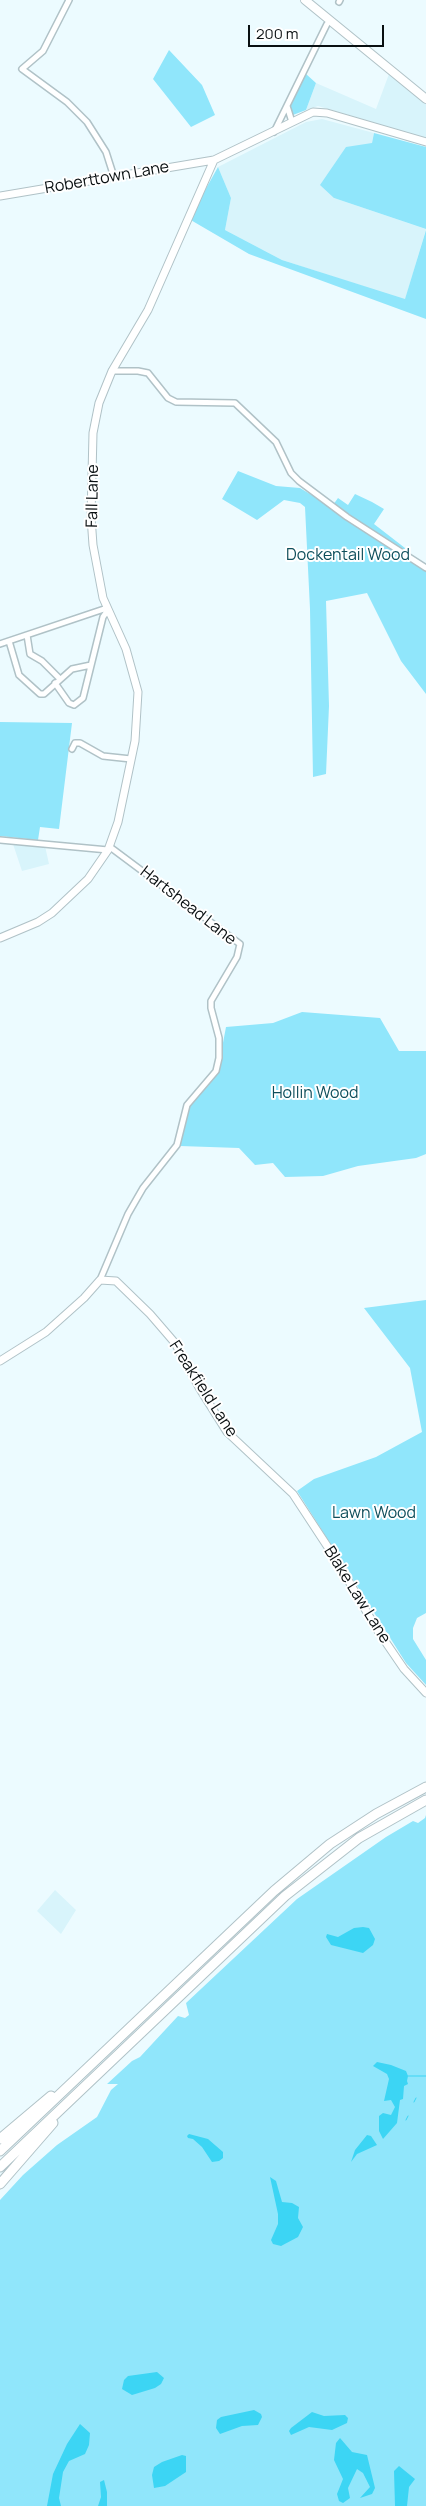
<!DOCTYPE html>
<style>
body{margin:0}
#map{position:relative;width:426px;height:2506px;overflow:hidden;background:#ecfbff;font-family:Manrope,sans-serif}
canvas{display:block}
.scale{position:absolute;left:248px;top:25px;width:136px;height:22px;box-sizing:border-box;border:2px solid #090f11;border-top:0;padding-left:6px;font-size:15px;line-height:18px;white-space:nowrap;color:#090f11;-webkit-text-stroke:4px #fff;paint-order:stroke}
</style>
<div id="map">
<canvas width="426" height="2506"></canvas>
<div class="scale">200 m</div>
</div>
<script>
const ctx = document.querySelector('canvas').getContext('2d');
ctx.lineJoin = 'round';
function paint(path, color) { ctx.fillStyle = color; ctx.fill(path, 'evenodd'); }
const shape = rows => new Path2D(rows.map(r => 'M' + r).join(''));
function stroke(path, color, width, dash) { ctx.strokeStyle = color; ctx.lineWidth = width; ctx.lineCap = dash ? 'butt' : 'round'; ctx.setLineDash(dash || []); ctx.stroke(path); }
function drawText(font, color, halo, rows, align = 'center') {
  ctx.font = font + ' Manrope,sans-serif'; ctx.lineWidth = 4; ctx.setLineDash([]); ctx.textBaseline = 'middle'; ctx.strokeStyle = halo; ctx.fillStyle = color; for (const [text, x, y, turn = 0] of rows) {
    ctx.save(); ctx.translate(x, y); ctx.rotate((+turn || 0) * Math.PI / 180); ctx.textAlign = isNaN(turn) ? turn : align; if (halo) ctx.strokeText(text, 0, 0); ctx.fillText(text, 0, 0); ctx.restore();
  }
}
const built = shape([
 [389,74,426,104,426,138,318,106,306,110,316,83,376,109],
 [322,119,374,133,372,143,334,198,426,229,405,300,282,260,225,230,231,198,218,167,306,122],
 [13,844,45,846,49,864,22,871],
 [55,1890,76,1910,61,1934,37,1911]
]);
const green = shape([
 [169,50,202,85,215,115,191,127,153,79],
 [306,74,316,83,306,110,293,115,289,105],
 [374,133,426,147,426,229,334,198,320,185,346,147,372,143],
 [218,167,231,198,225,230,282,260,405,299,426,230,426,319,249,254,189,219],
 [238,471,276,486,300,488,315,497,319,494,333,505,338,498,348,505,355,494,372,502,384,509,374,524,405,548,403,556,426,571,426,694,401,661,367,593,326,601,329,706,326,774,313,777,310,609,305,507,300,503,284,500,257,520,222,499],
 [0,722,72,723,59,829,40,827,38,840,0,836],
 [302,1012,380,1018,399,1051,426,1051,426,1154,416,1158,358,1166,323,1176,285,1177,273,1163,255,1165,239,1148,180,1146,185,1115,193,1101,208,1086,218,1069,226,1027,273,1023],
 [426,1300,426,1613,417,1618,413,1628,413,1639,426,1660,426,1685,406,1663,297,1491,314,1479,376,1457,422,1432,410,1368,364,1308],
 [426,1815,426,2506,0,2506,0,2200,23,2175,57,2145,97,2117,111,2090,118,2084,107,2084,132,2061,140,2057,178,2016,185,2018,189,2015,186,2003,297,1899,386,1837,413,1821,418,1823,425,1818]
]);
const water = shape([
 [363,1927,369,1928,375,1939,373,1945,363,1953,331,1945,326,1937,327,1934,338,1937,354,1928],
 [377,2062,391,2065,406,2071,408,2076,407,2081,408,2084,404,2086,403,2099,400,2100,397,2123,383,2139,379,2131,379,2116,383,2113,391,2115,395,2107,391,2100,384,2101,389,2079,387,2074,373,2066],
 [189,2134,208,2139,223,2152,223,2158,219,2161,212,2162,202,2147,193,2139,188,2138,187,2136],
 [367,2135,371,2136,377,2145,357,2154,351,2162,355,2150],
 [270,2177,276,2181,282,2202,292,2203,299,2207,298,2218,303,2227,298,2237,281,2246,273,2244,271,2240,278,2224,278,2214],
 [157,2372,164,2378,161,2384,155,2388,132,2395,122,2389,124,2380,128,2376],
 [254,2410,261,2414,262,2417,258,2425,242,2426,220,2434,216,2428,217,2420,221,2417],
 [312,2412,324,2416,345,2415,348,2418,347,2423,332,2430,309,2427,291,2435,289,2431,291,2428],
 [80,2424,90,2433,89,2445,85,2454,69,2461,63,2472,59,2498,61,2506,47,2506,53,2474,67,2444],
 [340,2438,352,2452,367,2455,375,2488,372,2494,360,2498,370,2487,363,2473,357,2469,348,2488,350,2498,343,2503,339,2501,337,2494,343,2479,334,2460,336,2443],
 [182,2455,186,2456,186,2472,165,2486,154,2488,152,2475,154,2467,162,2462],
 [399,2466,415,2479,409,2487,407,2506,395,2506,394,2471],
 [104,2480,107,2492,107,2506,98,2506,101,2497,100,2482]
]);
const stream = shape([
 [408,2076,426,2076],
 [414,2102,416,2098],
 [406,2120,408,2116]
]);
const street = shape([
 [69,0,43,51,22,69,67,102,87,122,106,152,114,177],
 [339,2,340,0],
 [287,106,292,122],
 [274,132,327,24],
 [112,371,138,371,148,373,168,398,176,402,235,403,276,442,291,473,299,481,347,517,426,568],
 [27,635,30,654,42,661,60,679],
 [9,641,19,675,40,694,44,694,72,669,91,665],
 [0,644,107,608],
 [55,683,69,703,74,705,83,698,103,617,108,610],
 [72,749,75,743,80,743,103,756,131,759],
 [0,840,108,850],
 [100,1280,128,1214,143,1188,177,1145,187,1105,216,1071,219,1058,219,1038,211,1008,211,1001,237,957,240,944,110,847]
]);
const secondary = shape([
 [0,196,214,160,313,112,327,113,426,142],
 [0,938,38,922,52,913,88,879,108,850,118,822,135,741,138,692,126,649,103,598,93,545,91,517,93,433,99,403,112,371,148,310,214,160],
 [0,1361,46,1332,84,1298,100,1280,116,1281,150,1314,175,1343,200,1389,227,1432,293,1494,337,1561,376,1628,404,1669,426,1693]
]);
const primary = shape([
 [305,0,426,99]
]);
const highway = shape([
 [0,2139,51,2096],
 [0,2151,274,1891,330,1844,376,1814,426,1787],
 [0,2167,285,1896,359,1838,426,1800],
 [0,2184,53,2123]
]);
const streetNames = [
 ["Roberttown Lane",107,178,-10],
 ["Fall Lane",93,496,-89],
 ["Hartshead Lane",188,906,38],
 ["Freakfield Lane",203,1389,57],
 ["Blake Law Lane",357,1595,58]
];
const parkNames = [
 ["Dockentail Wood",348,556],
 ["Hollin Wood",315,1094],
 ["Lawn Wood",374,1514]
];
paint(built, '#d8f4fb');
paint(green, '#90e6fb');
paint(water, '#3cd5f4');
stroke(stream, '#3cd5f4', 1);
stroke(street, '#b0c2c7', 8);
stroke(secondary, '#b0c2c7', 9);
stroke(primary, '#b0c2c7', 10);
stroke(highway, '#b0c2c7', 11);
stroke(street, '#fff', 5);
stroke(secondary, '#fff', 7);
stroke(primary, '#fff', 8);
stroke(highway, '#fff', 9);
drawText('16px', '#090f11', '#fff', streetNames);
drawText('16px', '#0f4f5c', '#fff', parkNames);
</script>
